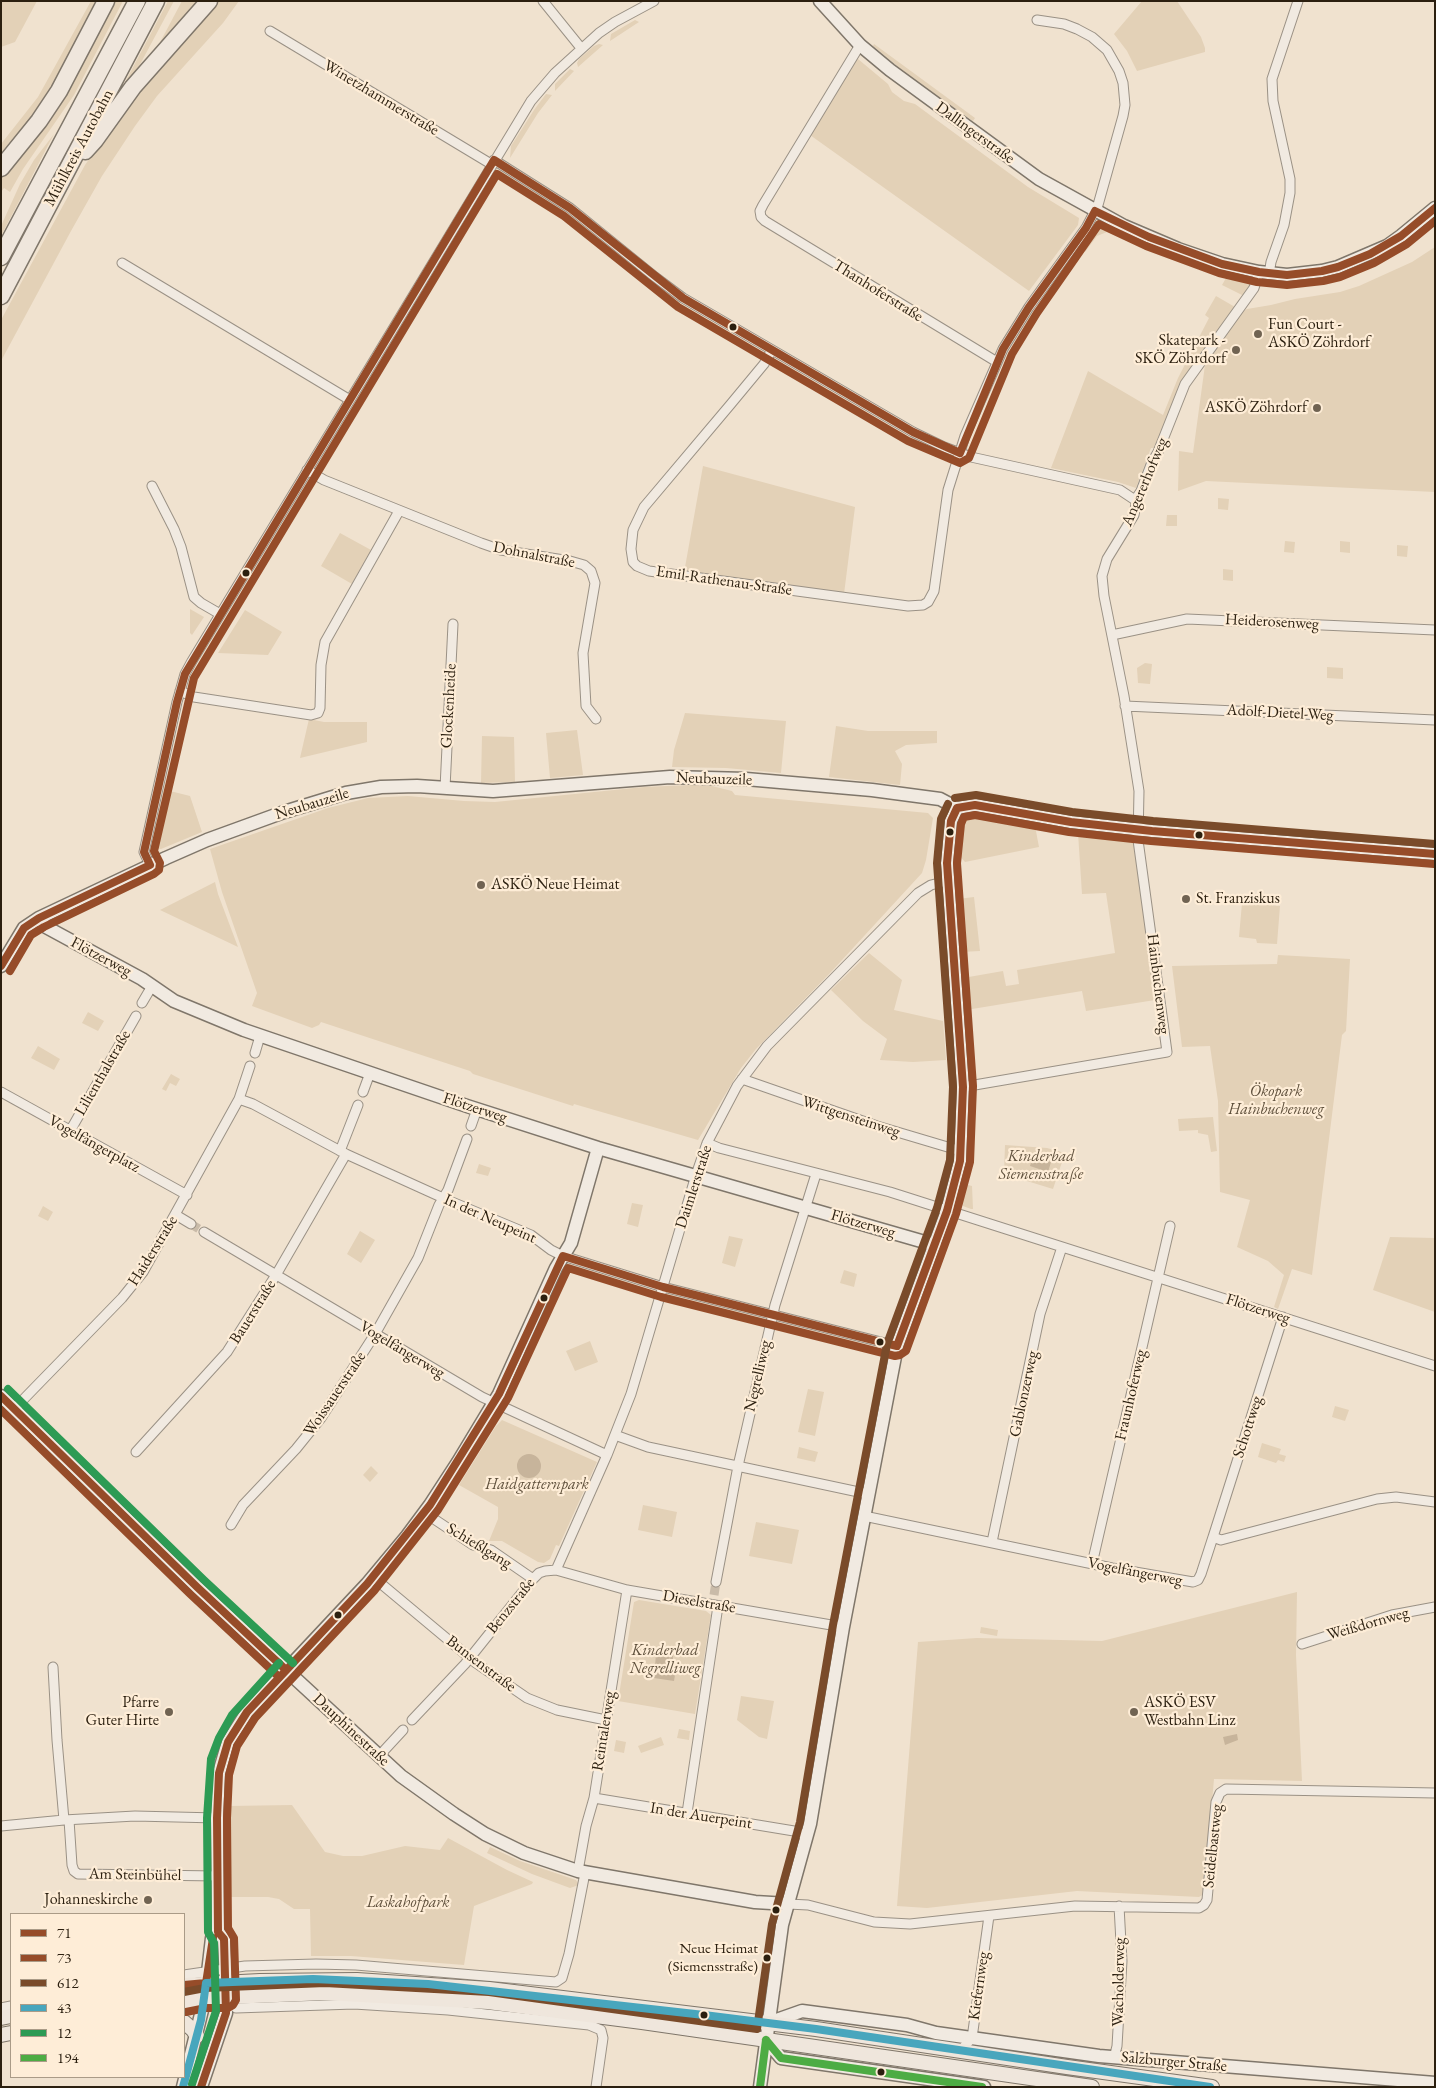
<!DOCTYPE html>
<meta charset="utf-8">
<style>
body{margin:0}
#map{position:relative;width:1436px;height:2088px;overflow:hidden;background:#f0e2cf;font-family:"EB Garamond",serif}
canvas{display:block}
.frame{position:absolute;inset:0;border:2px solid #2b1f0f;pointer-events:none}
.legend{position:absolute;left:10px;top:1913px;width:175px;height:165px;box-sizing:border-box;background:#feedd7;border:1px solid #aa9b87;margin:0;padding:6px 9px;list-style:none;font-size:15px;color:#2b1f0f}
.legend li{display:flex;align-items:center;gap:10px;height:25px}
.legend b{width:25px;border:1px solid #aa9b87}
</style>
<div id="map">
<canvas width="1436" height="2088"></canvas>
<div class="frame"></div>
<ul class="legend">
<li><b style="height:6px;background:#964c29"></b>71</li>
<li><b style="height:6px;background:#964c29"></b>73</li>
<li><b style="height:6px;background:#7a4b2a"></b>612</li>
<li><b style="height:6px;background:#48a6bd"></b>43</li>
<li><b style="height:6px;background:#2d9b54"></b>12</li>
<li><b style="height:6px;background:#4dac44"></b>194</li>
</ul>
</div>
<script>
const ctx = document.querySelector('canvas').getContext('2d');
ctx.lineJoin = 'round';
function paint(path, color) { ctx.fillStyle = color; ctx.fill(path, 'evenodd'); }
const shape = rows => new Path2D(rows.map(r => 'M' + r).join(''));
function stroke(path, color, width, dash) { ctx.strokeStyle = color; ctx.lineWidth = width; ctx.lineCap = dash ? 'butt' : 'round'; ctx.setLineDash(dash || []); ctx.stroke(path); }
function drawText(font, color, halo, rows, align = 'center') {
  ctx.font = font + ' "EB Garamond",serif'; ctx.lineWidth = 4.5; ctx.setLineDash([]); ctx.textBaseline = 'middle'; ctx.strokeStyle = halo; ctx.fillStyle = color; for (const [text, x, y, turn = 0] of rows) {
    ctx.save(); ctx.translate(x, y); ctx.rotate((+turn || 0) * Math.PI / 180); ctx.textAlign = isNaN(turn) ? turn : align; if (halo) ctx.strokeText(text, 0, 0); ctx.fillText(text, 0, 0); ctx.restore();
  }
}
const green = shape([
 [1,1,37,1,15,42,1,47],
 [91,1,101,1,57,85,1,160,1,144,38,97],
 [110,1,123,1,74,95,23,169,10,192,4,188,1,192,1,174],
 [168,1,174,1,129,85,112,107],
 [182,1,204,1,149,63],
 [216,1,239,1,223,23,157,96,135,126,102,176,71,231,1,361,1,320,85,165,128,103],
 [1142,1,1177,1,1201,37,1205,48,1205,52,1137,71,1127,51,1114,34],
 [635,20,639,22,610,41,611,34],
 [599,44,603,45,578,67,577,63,579,59,594,46],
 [874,44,975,118,973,121,908,75,873,46],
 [858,59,888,84,892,92,904,101,915,104,1028,187,1079,218,1078,225,1029,291,810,135,854,61],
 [570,69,574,71,555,91,555,84],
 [546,94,552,95,538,113,510,158,511,146,534,110],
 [54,134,1,236,1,226,20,184,34,160],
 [496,175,499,175,475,215,473,209,490,181],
 [465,225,469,225,437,279,435,276,435,272],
 [1097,227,1107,232,1097,236,1085,252,1086,239],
 [1435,247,1435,492,1206,481,1178,491,1179,451,1193,453,1205,365,1241,313,1247,309,1271,305,1295,299,1340,292,1359,286,1412,262],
 [1226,278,1251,284,1245,294,1242,295,1222,285],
 [431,283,434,283,407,328,405,322,428,284],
 [1216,296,1235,307,1179,385,1155,448,1151,448,1136,488,1118,482,1051,468,1088,371,1163,415,1178,378,1209,318,1205,315],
 [400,333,404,334,383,368,381,362],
 [375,374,378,375,362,402,360,396,372,376],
 [355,407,359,408,334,448,332,443],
 [703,466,855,507,844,594,684,573],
 [314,481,299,505,297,501,306,485],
 [1218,498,1229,499,1228,510,1218,509],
 [1167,515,1177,515,1177,526,1166,526],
 [340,533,371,550,352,584,321,566],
 [1285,541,1295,542,1294,553,1284,552],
 [1340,541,1350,542,1350,553,1340,552],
 [273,542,278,542,264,565,262,561],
 [1397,545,1408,546,1407,557,1397,556],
 [1223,569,1233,570,1233,581,1223,580],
 [257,570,261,571,246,595,244,594,250,584,249,582],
 [190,609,204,617,192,635,190,633],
 [245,610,282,632,268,655,218,653],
 [229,617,233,617,191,687,191,678],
 [1145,663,1152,664,1150,684,1138,683,1137,668],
 [1327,667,1343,668,1343,679,1327,678],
 [685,713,786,721,781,773,726,768,672,767,674,750],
 [309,719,324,722,367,722,367,742,300,758],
 [836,726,868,731,937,731,937,743,906,745,895,751,902,764,900,785,829,777],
 [577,730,583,775,550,778,546,733],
 [482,736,514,737,515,782,481,783],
 [691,785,712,786,732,791,735,795,928,813,933,818,926,860,922,873,831,972,756,1049,741,1068,698,1140,574,1104,573,1106,473,1074,470,1071,321,1022,319,1025,312,1028,252,1006,257,993,222,892,210,849,328,808,368,798,408,796,464,801,495,802,644,787],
 [166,790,190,796,202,832,161,849,155,848,155,845],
 [975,815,1035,826,1039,847,965,862,958,854,959,832,965,817],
 [1078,833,1128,837,1133,839,1155,1000,1086,1011,1082,991,966,1010,963,978,1003,971,1006,986,1019,984,1017,970,1115,953,1106,893,1082,894],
 [215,882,218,894,238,947,160,910],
 [974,897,980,951,961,952,958,899],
 [1242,903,1280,906,1277,944,1257,943,1256,939,1239,937],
 [869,953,902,980,894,1010,943,1021,946,1060,913,1062,880,1060,887,1039,863,1021,831,990],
 [1278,955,1350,959,1346,1031,1342,1035,1312,1275,1292,1269,1278,1309,1274,1307,1284,1275,1268,1261,1237,1247,1250,1200,1220,1192,1218,1101,1210,1046,1182,1047,1172,966,1277,964],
 [88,1012,104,1021,98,1031,82,1023],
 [38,1046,60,1059,54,1070,31,1058],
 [171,1074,180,1079,176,1086,170,1083,166,1091,162,1089],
 [1213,1117,1217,1151,1211,1152,1208,1135,1198,1133,1198,1130,1179,1131,1178,1119],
 [1005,1145,1047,1148,1065,1153,1053,1189,1004,1174],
 [479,1164,491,1168,488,1176,476,1173],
 [964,1184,972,1186,973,1209,971,1209,963,1206,959,1201],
 [632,1203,643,1205,638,1227,627,1224],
 [43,1206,53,1212,48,1221,38,1216],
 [360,1231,375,1240,361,1263,347,1254],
 [729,1236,743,1239,735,1267,722,1263],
 [1390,1237,1435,1238,1435,1312,1373,1290],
 [844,1270,857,1274,854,1287,840,1283],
 [590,1341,598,1362,575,1371,566,1351],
 [808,1389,824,1392,815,1436,798,1432],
 [1335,1406,1349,1410,1345,1421,1332,1417],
 [502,1420,597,1462,559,1546,556,1545,550,1559,544,1563,538,1562,502,1541,489,1541,498,1519,498,1507,459,1485,496,1426],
 [1262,1443,1281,1449,1279,1454,1286,1456,1284,1462,1278,1460,1276,1463,1258,1457],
 [799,1447,818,1452,815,1462,797,1458],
 [371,1466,378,1473,370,1482,363,1475],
 [643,1505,677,1512,672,1537,638,1530],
 [756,1522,799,1530,792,1564,749,1556],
 [1297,1592,1296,1655,1302,1781,1214,1779,1204,1894,1199,1897,1077,1891,927,1908,897,1906,918,1642,977,1638,1102,1641],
 [639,1600,706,1611,711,1615,695,1714,618,1701,634,1602],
 [981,1627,998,1630,997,1636,980,1633],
 [741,1696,774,1701,767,1739,759,1737,737,1720],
 [679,1729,690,1731,689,1740,677,1738],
 [661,1737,664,1745,641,1753,638,1746],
 [616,1740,626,1742,624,1753,614,1751],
 [292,1805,325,1852,343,1856,362,1856,405,1846,440,1850,448,1838,507,1870,533,1882,532,1884,474,1906,464,1965,351,1956,311,1956,310,1909,294,1909,279,1899,268,1897,231,1897,229,1806],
 [490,1847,520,1861,576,1880,579,1885,570,1888,532,1874,487,1853]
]);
const water = shape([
 [1033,1156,1051,1162,1048,1172,1030,1166],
 '517 1466a12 12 0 1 1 24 0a12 12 0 1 1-24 0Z',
 [659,1651,673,1653,673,1661,669,1662,667,1665,669,1667,676,1669,674,1681,654,1678,656,1654],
 [1237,1734,1238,1740,1225,1745,1223,1737]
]);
const streetTunnel = shape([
 [191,1224,204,1232],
 [714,1595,716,1582]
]);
const street = shape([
 [543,1,581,48],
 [270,31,491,164],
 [860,45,763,205,760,211,761,217,765,221,997,362],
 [494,160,570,208,655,277,683,298,913,432,944,447,971,457,1120,490,1135,500],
 [122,263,350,400],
 [1269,274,1271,262,1284,225,1290,193,1290,179,1273,101,1272,79,1298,1],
 [772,350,764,364,730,405,644,507,633,530,631,549,633,562,637,566,649,571,908,606,923,605,928,602,934,591,948,490,965,436,1003,349,1029,307,1086,228,1098,205,1123,116,1125,105,1123,83,1119,71,1107,50,1092,37,1077,29,1064,24,1037,20],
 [307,470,324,480,481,543,501,550,570,561,584,565,591,571,595,583,583,653,586,706,596,719],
 [152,486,174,529,181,547,194,597,201,603,220,614],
 [1112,635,1187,619,1435,630],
 [180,691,194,697,311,715,318,713,320,708,321,665,325,642,399,511],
 [1125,706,1435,720],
 [445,788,453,624],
 [150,865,144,852,177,702,185,674,192,661,531,101,555,73,599,33,615,22,654,1],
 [142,1003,152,986],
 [255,1053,260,1036],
 [742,1079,877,1126,961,1151],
 [963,1087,1167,1052,1138,840,1139,791,1124,696,1104,596,1102,576,1107,559,1134,515,1136,504,1135,500,1141,491,1152,462,1158,452,1185,384,1254,288,1259,272],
 [1,1092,187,1195],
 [363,1092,370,1073],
 [239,1099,253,1104,346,1154,452,1202,531,1235,551,1250,563,1256,663,1287,897,1346],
 [471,1126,477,1109],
 [70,1131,136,1016],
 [707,1143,719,1148,890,1192,1435,1366],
 [340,1151,358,1105],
 [176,1215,191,1224],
 [204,1232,482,1397,607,1455],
 [15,1408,122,1298,143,1272,239,1099,250,1066],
 [615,1435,648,1447,868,1494],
 [136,1452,227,1352,276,1275,346,1154],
 [425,1513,473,1545,491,1550,533,1579],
 [864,1516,1112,1568,1193,1582,1198,1580,1201,1574,1213,1537,1221,1540,1377,1499,1396,1497,1435,1502],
 [231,1525,243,1505,296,1449,321,1418,375,1334,418,1258,439,1205,448,1190,467,1139],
 [1213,1537,1283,1317],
 [992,1542,1040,1314,1062,1247],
 [1092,1564,1170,1226],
 [556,1570,607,1455,631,1394,696,1175,707,1143,737,1086,767,1046,918,893,931,885,947,881],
 [373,1577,476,1663,527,1698,557,1710,606,1720],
 [716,1582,738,1466,775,1305,816,1174],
 [1302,1644,1392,1615,1435,1607],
 [53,1667,57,1740,64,1820,135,1816,217,1818],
 [412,1720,465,1664,533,1579,539,1573,545,1571,556,1570,627,1590,843,1627],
 [379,1756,403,1730],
 [594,1798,794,1831,807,1836],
 [687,1813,718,1606],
 [69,1820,72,1865,74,1871,78,1874,218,1876],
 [1,1826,64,1820],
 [578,1871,586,1826,594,1798,627,1590],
 [788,1904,808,1905,874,1922,910,1924,1075,1906,1199,1908,1204,1905,1207,1900,1216,1802,1220,1793,1226,1789,1435,1793],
 [184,1975,245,1966,316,1964,356,1965,556,1982,562,1978,569,1954,585,1873],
 [226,1998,236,2008,354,2004,448,2010,589,2025,601,2030,603,2038,596,2087],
 [1,2008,11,2006],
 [960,2051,972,2038,989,1916],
 [1114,2058,1117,2046,1122,1961,1119,1906]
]);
const secondary = shape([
 [820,1,860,45,890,70,1039,179,1124,226,1178,249,1222,264,1259,272,1287,275,1322,271,1338,267,1387,246,1401,236,1435,208],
 [39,918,46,927,142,979,174,1001,244,1030,467,1106,598,1148,935,1245],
 [1,966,24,928,39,918,166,858,207,840,284,812,346,793,381,787,417,786,493,791,670,777,746,779,872,790,940,799,957,808,975,805,1071,822,1152,831,1435,854],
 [1,1396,197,1587,298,1681,401,1776,454,1814,485,1834,524,1853,578,1871,755,1902,788,1904],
 [768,2023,802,2011,907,2025,936,2033,1099,2056,1435,2083],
 [766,2040,781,2058,984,2087],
 [183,2087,205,1998,212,1938,218,1932],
 [201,2087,226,2013,226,1982,224,1939,218,1932,217,1818,219,1773,228,1742,247,1712,367,1584,407,1536,430,1505,458,1462,499,1394,556,1268,571,1243,598,1148],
 [760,2087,782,1925,810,1824,843,1627,897,1346,947,1211,960,1161,963,1087,947,863,951,821,957,808]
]);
const primary = shape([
 [184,1985,260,1981,357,1980,489,1989,816,2029,1067,2067,1212,2087],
 [184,2002,205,1998,325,1993,488,2002,642,2022,1092,2087],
 [1,2018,11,2016],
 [184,2022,193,2030,197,2036],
 [1,2035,11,2033]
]);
const highway = shape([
 [85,151,95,140,133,87,209,1],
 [1,168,39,121,59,91,106,1],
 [1,257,137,1],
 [1,296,156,1]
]);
const bus1 = shape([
 [1,966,24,928,39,918,150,865,144,852,177,702,185,674,494,160,570,208,683,298,913,432,960,453,1003,349,1029,307,1086,228,1095,211,1149,237,1222,264,1259,272,1287,275,1322,271,1338,267,1370,254,1401,236,1435,208],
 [1,1396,197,1587,286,1670],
 [184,1985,206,1983,213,1938],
 [201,2087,226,2013,224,1939,218,1932,217,1818,219,1773,228,1742,247,1712,367,1584,430,1505,499,1394,563,1256,663,1287,897,1346,947,1211,960,1161,963,1087,947,863,951,821,957,808,975,805,1071,822,1152,831,1435,854]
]);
const bus2 = shape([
 [10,971,31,935,44,927,154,874,159,870,160,863,154,851,194,678,497,174,564,216,678,307,908,441,960,463,969,458,1012,354,1037,313,1099,224,1146,246,1219,273,1257,282,1287,285,1323,281,1340,277,1374,263,1407,244,1435,221],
 [1,1410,190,1594,279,1677],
 [186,2012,206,2008,228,2008,233,2005,236,2000,234,1938,228,1928,227,1818,229,1775,237,1746,255,1718,374,1591,438,1510,508,1398,568,1268,661,1297,895,1356,900,1355,906,1351,956,1214,970,1162,973,1086,957,863,961,824,964,817,975,815,1069,832,1151,841,1434,864]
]);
const bus3 = shape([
 [955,798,976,795,1072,812,1153,821,1435,844],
 [184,1992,205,1988,325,1983,489,1992,757,2029,772,1924,800,1822,833,1625,887,1344,937,1208,950,1160,953,1087,937,863,941,819,948,804]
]);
const bus4 = shape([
 [183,2087,201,2020,206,1983,313,1979,428,1984,704,2015,816,2029,1210,2087]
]);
const bus5 = shape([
 [8,1389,204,1580,293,1663],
 [192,2084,216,2011,214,1943,208,1932,207,1818,211,1759,219,1738,232,1715,279,1663]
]);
const bus6 = shape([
 [766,2040,781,2058,982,2087],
 [760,2087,766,2040]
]);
const markers = [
 [733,327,4.5,"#2b1f0f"],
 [1258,334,5,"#706352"],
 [1236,350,5,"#706352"],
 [1317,408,5,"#706352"],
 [246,573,4.5,"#2b1f0f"],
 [950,832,4.5,"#2b1f0f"],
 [1199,835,4.5,"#2b1f0f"],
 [481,885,5,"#706352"],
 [1186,899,5,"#706352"],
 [544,1298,4.5,"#2b1f0f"],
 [880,1342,4.5,"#2b1f0f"],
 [338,1615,4.5,"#2b1f0f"],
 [169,1712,5,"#706352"],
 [1134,1712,5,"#706352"],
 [148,1900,5,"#706352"],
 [776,1910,4.5,"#2b1f0f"],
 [767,1958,4.5,"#2b1f0f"],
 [704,2015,4.5,"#2b1f0f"],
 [881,2072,4.5,"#2b1f0f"]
];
const busNames = [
 ["Neue Heimat",758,1949],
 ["(Siemensstraße)",758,1967]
];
const streetNames = [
 ["Winetzhammerstraße",381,98,31],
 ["Dallingerstraße",975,133,36],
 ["Mühlkreis Autobahn",79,148,-62],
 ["Thanhoferstraße",878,291,32],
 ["Angererhofweg",1145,482,-67],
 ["Dohnalstraße",534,555,11],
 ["Emil-Rathenau-Straße",724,581,8],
 ["Heiderosenweg",1272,622,3],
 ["Glockenheide",449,706,-87],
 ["Adolf-Dietel-Weg",1280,713,3],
 ["Neubauzeile",714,779,2],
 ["Neubauzeile",312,804,-17],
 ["Flötzerweg",101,957,28],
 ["Hainbuchenweg",1158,984,83],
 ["Lilienthalstraße",103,1073,-60],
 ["Flötzerweg",475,1108,18],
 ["Wittgensteinweg",851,1117,18],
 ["Vogelfängerplatz",94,1144,29],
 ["Daimlerstraße",694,1187,-72],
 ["In der Neupeint",490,1219,24],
 ["Flötzerweg",863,1224,16],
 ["Haiderstraße",153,1251,-58],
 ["Flötzerweg",1258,1309,18],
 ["Bauerstraße",253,1312,-58],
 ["Vogelfängerweg",402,1350,31],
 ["Negrelliweg",758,1376,-77],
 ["Woissauerstraße",335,1394,-56],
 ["Gablonzerweg",1024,1394,-78],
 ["Fraunhoferweg",1131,1395,-77],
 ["Schottweg",1248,1427,-72],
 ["Schießlgang",479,1546,31],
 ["Vogelfängerweg",1135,1572,11],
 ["Dieselstraße",699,1602,10],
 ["Benzstraße",511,1606,-51],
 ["Weißdornweg",1368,1624,-16],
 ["Bunsenstraße",481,1664,37],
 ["Dauphinestraße",351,1730,43],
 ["Reintalerweg",604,1731,-81],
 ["In der Auerpeint",701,1816,9],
 ["Seidelbastweg",1213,1846,-84],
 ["Am Steinbühel",135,1875,1],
 ["Wacholderweg",1119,1982,-89],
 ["Kiefernweg",979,1986,-82],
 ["Salzburger Straße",1174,2062,5]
];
const poiNames = [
 ["Fun Court -",1268,325],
 ["ASKÖ Zöhrdorf",1268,343],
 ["Skatepark -",1226,341,"right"],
 ["SKÖ Zöhrdorf",1226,359,"right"],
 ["ASKÖ Zöhrdorf",1307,408,"right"],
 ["ASKÖ Neue Heimat",491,885],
 ["St. Franziskus",1196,899],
 ["Pfarre",159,1703,"right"],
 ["Guter Hirte",159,1721,"right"],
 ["ASKÖ ESV",1144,1703],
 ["Westbahn Linz",1144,1721],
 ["Johanneskirche",138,1900,"right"]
];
const parkNames = [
 ["Ökopark",1276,1092],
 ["Hainbuchenweg",1276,1110],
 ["Kinderbad",1041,1157],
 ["Siemensstraße",1041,1175],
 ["Haidgatternpark",537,1485],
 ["Kinderbad",665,1651],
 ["Negrelliweg",665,1669],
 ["Laskahofpark",408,1903]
];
paint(green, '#e3d1b7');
paint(water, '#c7b49b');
stroke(streetTunnel, '#c9bba9', 9, [9, 4.5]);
stroke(street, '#9a9185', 11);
stroke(secondary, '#7f766a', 15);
stroke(primary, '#7f766a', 16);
stroke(highway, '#7f766a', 19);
stroke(street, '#f1eae1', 9);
stroke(secondary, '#f1eae1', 12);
stroke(primary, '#efe6dc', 14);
stroke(highway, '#efe6dc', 16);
stroke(bus1, '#964c29', 8);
stroke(bus2, '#964c29', 8);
stroke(bus3, '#7a4b2a', 8);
stroke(bus4, '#48a6bd', 8);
stroke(bus5, '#2d9b54', 8);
stroke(bus6, '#4dac44', 8);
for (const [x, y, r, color] of markers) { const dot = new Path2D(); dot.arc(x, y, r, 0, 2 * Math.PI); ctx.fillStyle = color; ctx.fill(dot); stroke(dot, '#feedd7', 2); }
drawText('15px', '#2b1f0f', '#feedd7', busNames, 'right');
drawText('16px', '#2b1f0f', '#feedd7', streetNames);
drawText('16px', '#2b1f0f', '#feedd7', poiNames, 'left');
drawText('italic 16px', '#5f503c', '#feedd7', parkNames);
</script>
